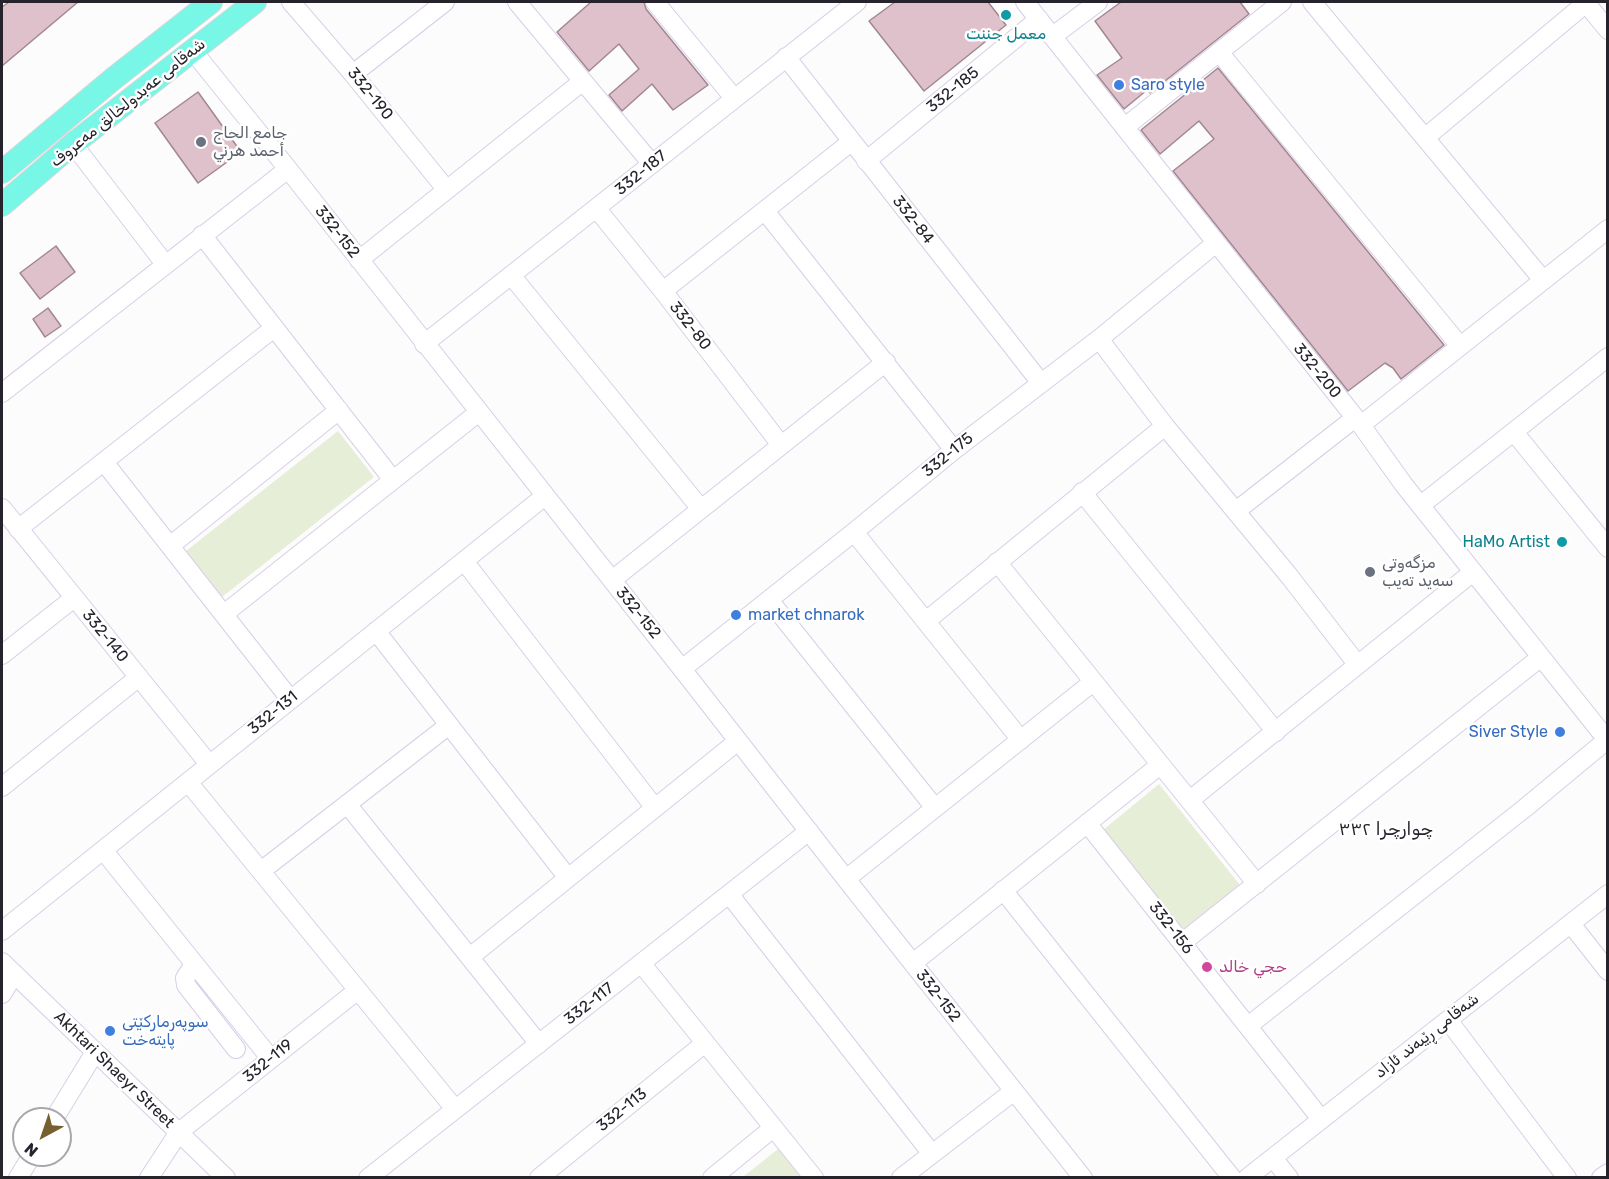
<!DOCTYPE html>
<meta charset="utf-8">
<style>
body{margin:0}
#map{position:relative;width:1609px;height:1179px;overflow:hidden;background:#fbfcfb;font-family:Rubik,sans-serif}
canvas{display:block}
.frame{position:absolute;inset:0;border:3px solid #26232c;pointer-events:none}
.north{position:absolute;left:12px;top:1107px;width:60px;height:60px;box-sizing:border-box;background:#fff;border:2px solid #a8a7ab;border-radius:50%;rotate:220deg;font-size:16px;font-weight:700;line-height:24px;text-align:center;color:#26232c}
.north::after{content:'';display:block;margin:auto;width:21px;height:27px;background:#776030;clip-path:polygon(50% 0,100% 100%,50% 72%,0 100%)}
</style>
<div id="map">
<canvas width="1609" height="1179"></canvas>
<div class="frame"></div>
<div class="north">N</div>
</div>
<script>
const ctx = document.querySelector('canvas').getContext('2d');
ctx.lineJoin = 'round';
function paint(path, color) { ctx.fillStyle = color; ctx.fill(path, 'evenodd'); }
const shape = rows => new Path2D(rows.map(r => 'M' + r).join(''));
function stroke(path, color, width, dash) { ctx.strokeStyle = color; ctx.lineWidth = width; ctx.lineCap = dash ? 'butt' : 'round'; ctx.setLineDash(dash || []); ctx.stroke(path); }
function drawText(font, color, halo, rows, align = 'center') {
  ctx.font = font + ' Rubik,Vazirmatn,sans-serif'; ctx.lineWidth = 5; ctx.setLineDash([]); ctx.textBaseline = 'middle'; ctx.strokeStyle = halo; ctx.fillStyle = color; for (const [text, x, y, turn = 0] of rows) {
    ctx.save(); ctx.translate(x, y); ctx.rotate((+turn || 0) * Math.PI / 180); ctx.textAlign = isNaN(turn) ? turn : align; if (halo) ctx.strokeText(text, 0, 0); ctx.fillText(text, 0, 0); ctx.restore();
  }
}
const green = shape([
 [338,431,374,477,222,597,186,551],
 [1159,784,1240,885,1184,930,1103,830],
 [779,1149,802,1177,743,1177,778,1149]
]);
const building = shape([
 [9,2,78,2,2,66,2,7,9,2],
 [591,2,644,2,646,9,708,85,673,110,652,84,622,111,609,95,639,69,619,44,589,71,557,32,591,2],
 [895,2,988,2,1006,25,924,91,869,21,895,2],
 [1121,2,1240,2,1249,14,1150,93,1147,90,1124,109,1097,75,1122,58,1095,21,1121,2],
 [1218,68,1444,345,1401,379,1393,368,1385,363,1348,391,1173,171,1214,139,1199,121,1160,154,1141,130,1218,68],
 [198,92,241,152,198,183,155,123,198,92],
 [56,246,75,272,40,299,20,273,56,246],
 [48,308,61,326,45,337,33,319,48,308]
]);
const minor = shape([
 [291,2,353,74,446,189],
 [517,2,652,164],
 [655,2,734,98],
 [1025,2,1361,425,1404,485,1608,741],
 [1312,2,1543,280],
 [1585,2,1608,30],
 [1053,36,1098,2],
 [192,50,288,169,682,669,846,879,1083,1178],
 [1219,52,1460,346],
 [786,57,1041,383],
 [353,74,445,2],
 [1125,127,1282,2],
 [1426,137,1586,3],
 [73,144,165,264],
 [866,161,1039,19],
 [597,209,663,291,781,445],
 [765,211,954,450],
 [202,235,393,480],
 [359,260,583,81],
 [511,275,701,509],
 [663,291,851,142],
 [1099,339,1165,426,1290,577,1357,664],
 [424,344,857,2],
 [2,393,288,169],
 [1361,425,1608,229],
 [1514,432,1608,548],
 [104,462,290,699],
 [1082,492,1276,732],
 [1421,505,1608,357],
 [2,508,209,764],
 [1236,511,1355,418],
 [18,529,274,328],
 [854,532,1021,740],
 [170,546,339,410],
 [464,561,655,808],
 [997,562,1257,884],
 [612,580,886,362],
 [769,600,935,808],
 [224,614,479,412],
 [926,621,1165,426],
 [376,631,568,878],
 [2,655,74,598],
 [682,669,854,532,954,450,1099,339,1216,243],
 [188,782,455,1109],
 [2,787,139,677],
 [1190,800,1473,572],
 [347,804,539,1044],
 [1087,823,1321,1119],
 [103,850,271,1059],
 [261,871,449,725],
 [846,879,1093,682],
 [1003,890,1232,1178],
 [729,894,932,1154],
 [1571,924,1608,971],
 [2,931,545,496],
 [1183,942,1541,657],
 [470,957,738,741],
 [2,962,226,1178],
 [641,963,814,1178],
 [913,963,1160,765],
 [194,964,185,978,186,985,236,1049],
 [2,994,14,974],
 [1448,1020,1567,1178],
 [1248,1026,1525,808,1607,740],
 [54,1119,95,1052],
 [1273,1158,1289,1178],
 [18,1178,32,1155],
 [149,1178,179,1132,358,990],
 [368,1178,809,831],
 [539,1178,705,1043],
 [712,1178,773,1128],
 [901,1178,1014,1091],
 [1247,1178,1608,894],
 [1601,1178,1608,1173]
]);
const major = shape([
 [2,172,113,79,211,2],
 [2,205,73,144,255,2]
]);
const markers = [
 [1006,15,6,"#0f9aa8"],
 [1119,85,6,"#3f7fe0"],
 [201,142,6,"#6b7280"],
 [1562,542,6,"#0f9aa8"],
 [1370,572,6,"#6b7280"],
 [736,615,6,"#3f7fe0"],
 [1560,732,6,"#3f7fe0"],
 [1207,967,6,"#d1479c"],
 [110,1031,6,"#3f7fe0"]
];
const cultureNames = [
 ["معمل جننت",1006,34],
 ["HaMo Artist",1550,542,"right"]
];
const shopNames = [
 ["Saro style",1131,85],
 ["market chnarok",748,615],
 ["Siver Style",1548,732,"right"],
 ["سوپەرمارکێتی",122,1022],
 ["پایتەخت",122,1040]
];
const streetNames = [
 ["332-185",953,90,-39],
 ["332-190",370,94,51],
 ["شەقامی عەبدولخالق مەعروف",128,103,-39],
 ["332-187",641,173,-39],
 ["332-84",913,220,52],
 ["332-152",337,232,52],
 ["332-80",690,326,52],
 ["332-200",1317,371,51],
 ["332-175",948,455,-39],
 ["332-152",638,613,51],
 ["332-140",105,636,51],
 ["332-131",273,713,-39],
 ["332-156",1171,928,52],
 ["332-152",938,996,52],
 ["332-117",589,1004,-38],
 ["شەقامی ڕێبەند ئازاد",1427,1036,-38],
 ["332-119",268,1061,-39],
 ["Akhtari Shaeyr Street",114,1070,44],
 ["332-113",622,1110,-39]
];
const worshipNames = [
 ["جامع الحاج",213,133],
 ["أحمد هرني",213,151],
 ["مزگەوتی",1382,563],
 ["سەید تەیب",1382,581]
];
const hotelNames = [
 ["حجي خالد",1219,967]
];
const neighbourhoodNames = [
 ["چوارچرا ٣٣٢",1386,830]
];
paint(green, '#e7eed8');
paint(building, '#dfc1cb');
stroke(building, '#a28790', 1.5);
stroke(minor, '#d8cee7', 20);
stroke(major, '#d8d7d9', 24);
stroke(minor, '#fff', 18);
stroke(major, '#78f6e6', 22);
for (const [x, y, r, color] of markers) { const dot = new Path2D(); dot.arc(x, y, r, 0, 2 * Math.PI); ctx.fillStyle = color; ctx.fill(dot); stroke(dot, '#fff', 2); }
drawText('16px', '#0d838f', '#fff', cultureNames);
drawText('16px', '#366cbe', '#fff', shopNames, 'left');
drawText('16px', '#26232c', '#fff', streetNames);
drawText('16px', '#5b616d', '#fff', worshipNames, 'left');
drawText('16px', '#b23c85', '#fff', hotelNames, 'left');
drawText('18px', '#26232c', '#fff', neighbourhoodNames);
</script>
